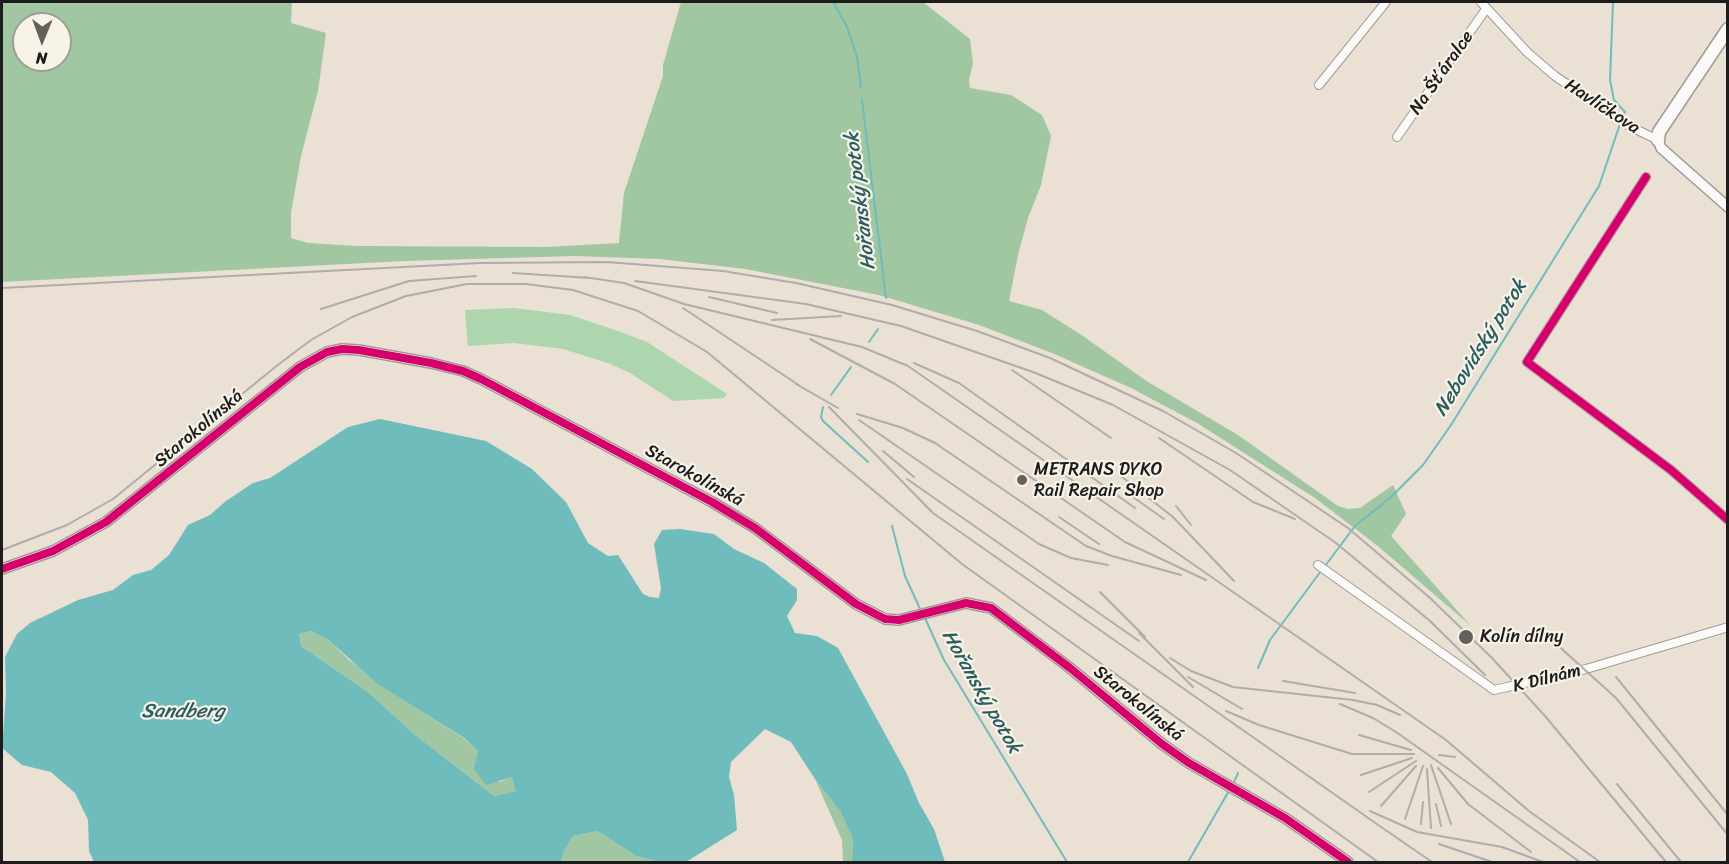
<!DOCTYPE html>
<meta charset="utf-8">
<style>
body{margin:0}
#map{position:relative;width:1729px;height:864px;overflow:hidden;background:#eae0d3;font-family:Sriracha,sans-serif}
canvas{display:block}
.frame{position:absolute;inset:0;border:3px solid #1c1c1c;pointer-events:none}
.north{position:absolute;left:12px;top:12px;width:60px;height:60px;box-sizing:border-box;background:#f7f3e8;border:2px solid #9f9d96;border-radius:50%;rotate:181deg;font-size:16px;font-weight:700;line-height:24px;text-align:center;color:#1c1c1c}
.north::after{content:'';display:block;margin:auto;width:21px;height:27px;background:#64615c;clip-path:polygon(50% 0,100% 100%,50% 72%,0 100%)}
</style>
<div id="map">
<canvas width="1729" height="864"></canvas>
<div class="frame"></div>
<div class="north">N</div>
</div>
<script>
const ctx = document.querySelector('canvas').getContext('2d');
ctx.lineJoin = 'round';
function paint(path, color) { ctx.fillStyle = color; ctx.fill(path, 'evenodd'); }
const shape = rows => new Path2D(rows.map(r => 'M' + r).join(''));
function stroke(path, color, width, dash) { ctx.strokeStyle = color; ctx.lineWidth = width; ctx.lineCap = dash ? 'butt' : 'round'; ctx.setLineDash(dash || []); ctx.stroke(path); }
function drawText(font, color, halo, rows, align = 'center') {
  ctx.font = font + ' Sriracha,sans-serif'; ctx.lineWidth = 4.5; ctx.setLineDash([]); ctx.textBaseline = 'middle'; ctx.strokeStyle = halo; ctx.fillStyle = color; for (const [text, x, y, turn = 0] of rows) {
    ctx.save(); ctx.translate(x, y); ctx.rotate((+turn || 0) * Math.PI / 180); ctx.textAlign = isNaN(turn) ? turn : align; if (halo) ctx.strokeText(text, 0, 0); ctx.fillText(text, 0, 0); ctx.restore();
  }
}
const green = shape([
 [514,308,570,315,621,332,647,342,727,394,724,398,673,401,630,373,608,363,563,349,514,343,468,346,465,310]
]);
const forest = shape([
 [2,2,292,2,291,23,326,33,318,91,301,156,291,213,291,238,308,243,357,246,546,247,619,243,624,193,663,76,663,65,681,2,923,2,970,39,973,63,969,80,970,88,1011,95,1042,115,1051,136,1041,185,1028,218,1018,255,1009,301,1042,310,1080,334,1148,382,1238,435,1338,506,1348,509,1360,508,1393,485,1406,514,1391,536,1471,626,1379,547,1315,498,1197,423,1131,388,1052,353,979,325,879,295,745,269,660,259,574,256,404,261,2,282],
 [24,24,60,24,60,60,24,60],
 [311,631,327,639,349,660,418,709,463,738,478,751,500,782,512,776,517,791,494,796,414,734,368,692,301,646,299,634],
 [815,779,840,811,853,839,852,862,843,862,842,840],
 [598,831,636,856,660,862,561,862,563,853,573,836]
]);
const water = shape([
 [380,419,486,441,532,469,566,502,588,543,608,556,618,555,643,594,650,597,659,598,661,588,654,544,662,530,680,529,714,534,734,549,764,563,797,589,797,600,787,616,795,633,817,636,838,648,907,774,919,803,934,829,945,862,852,862,853,839,840,811,815,779,791,742,765,729,731,762,729,777,734,795,737,830,686,862,660,862,636,856,598,831,573,836,563,853,561,862,94,862,89,851,88,820,75,793,51,772,22,765,2,748,6,694,5,657,17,634,30,623,78,600,113,590,133,575,151,570,169,555,188,525,210,515,226,501,253,483,270,478,348,427],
 [311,631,327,639,378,684,464,738,478,751,474,769,486,785,512,777,516,791,494,796,414,734,368,692,301,646,299,634]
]);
const stream = shape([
 [833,2,847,27,857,57,861,87],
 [1613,2,1610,80,1614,100,1625,112,1622,119],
 [862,100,886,298],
 [869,342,878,329],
 [831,395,851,367],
 [823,407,821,417,823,421,868,462],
 [892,526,905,576,921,611],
 [1325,566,1355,526,1391,497,1423,465,1451,425,1599,186,1620,124],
 [924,616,944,660,1067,862],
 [1258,668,1270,640,1321,571],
 [1233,784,1238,773],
 [1188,862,1230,789]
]);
const minor = shape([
 [1481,2,1527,52,1555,76,1629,126,1658,140],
 [1319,85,1386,2],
 [1397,137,1486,9],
 [1646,177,1527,362,1671,470,1728,520],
 [1318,565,1494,690,1586,669,1728,627]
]);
const tertiary = shape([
 [1658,140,1661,148,1728,207],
 [2,569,53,551,106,522,300,367,327,352,342,349,359,350,431,363,463,371,481,379,712,502,755,528,856,604,885,619,899,620,966,603,991,608,1070,668,1162,744,1189,763,1285,818,1348,862]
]);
const primary = shape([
 [1658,140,1659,132,1728,29]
]);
const rail = shape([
 [513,273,590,278],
 [584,277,624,283,684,304,862,347,908,366,1446,740,1529,811,1600,862],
 [635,281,806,304,901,326,1033,372,1113,405,1230,470,1336,543,1430,621,1485,675],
 [2,288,480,263,607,262,723,271,796,283,892,305,977,331,1050,358,1163,411,1236,453,1348,528,1429,597,1492,658,1545,716,1666,862],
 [709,297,777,313],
 [683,308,803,388],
 [321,309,409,281,476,276],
 [772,320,841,316],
 [810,339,895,384,1125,542,1206,580],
 [914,363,959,383,1135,508],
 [1012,370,1111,438],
 [796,384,838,408],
 [829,407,933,513,1374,822],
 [857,414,903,428,935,443,1086,546,1112,556,1181,575],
 [859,420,1039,544,1071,558,1108,565],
 [1159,438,1253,502,1295,519],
 [883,451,914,477],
 [1121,476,1173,517,1234,581],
 [907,479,1139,641],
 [1130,495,1164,519],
 [1176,506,1191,525],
 [1059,517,1099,544],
 [2,550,67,525,113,499,279,364,311,340,352,317,406,296,467,284,526,284,573,290,638,311,707,352,962,564,1378,862],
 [1100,592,1145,637],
 [1139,633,1193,687],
 [1553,641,1616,698,1728,835],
 [1170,658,1191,671,1233,687,1353,700,1377,705,1400,715],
 [1188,677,1242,709],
 [1616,677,1728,815],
 [1283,681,1355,693],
 [1340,704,1373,718,1396,732,1580,862],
 [1226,711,1259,725,1352,754,1414,754],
 [1359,735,1411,750],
 [1439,755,1455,757],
 [1431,765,1451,824],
 [1438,768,1468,804,1531,852],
 [1427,769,1431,828],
 [1361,775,1412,758],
 [1617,784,1681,862],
 [1369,792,1416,761],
 [1436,804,1441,826],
 [1381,806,1416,766],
 [1370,811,1417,832,1502,847,1543,862],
 [1368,818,1432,862],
 [1405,819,1423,766],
 [1421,824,1423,802],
 [1439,844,1492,862]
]);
const cycleway = shape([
 [1646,177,1527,362,1671,470,1728,520],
 [2,569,53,551,106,522,300,367,327,352,342,349,359,350,431,363,463,371,481,379,712,502,755,528,856,604,885,619,899,620,966,603,991,608,1070,668,1162,744,1189,763,1285,818,1348,862]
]);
const markers = [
 [1022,480,6,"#64615c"],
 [1466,637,8,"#64615c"]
];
const streetNames = [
 ["Na Šťáralce",1442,73,-55],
 ["Havlíčkova",1602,107,33],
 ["Starokolínská",199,429,-40],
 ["Starokolínská",694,476,29],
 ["K Dílnám",1547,679,-14],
 ["Starokolínská",1138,704,39]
];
const poiNames = [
 ["METRANS DYKO",1034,470],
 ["Rail Repair Shop",1034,491],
 ["Kolín dílny",1480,637]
];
const waterNames = [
 ["Hořanský potok",861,201,-97],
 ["Nebovidský potok",1481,348,-58],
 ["Hořanský potok",981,692,60],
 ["Sandberg",183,712]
];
paint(green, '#add6ae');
paint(forest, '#a0c6a2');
paint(water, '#6fbcbd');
stroke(stream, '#6fbcbd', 2);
stroke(minor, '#a09a93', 10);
stroke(tertiary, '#a09a93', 12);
stroke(primary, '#a09a93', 15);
stroke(minor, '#fcfaf8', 8);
stroke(tertiary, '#fcfaf8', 9);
stroke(primary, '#fcfaf8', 12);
stroke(rail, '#aeadab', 2);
stroke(cycleway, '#d6006c', 8);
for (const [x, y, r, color] of markers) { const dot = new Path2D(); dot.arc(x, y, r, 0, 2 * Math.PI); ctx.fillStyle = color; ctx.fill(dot); stroke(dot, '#f7f3e8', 2); }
drawText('18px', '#1c1c1c', '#f7f3e8', streetNames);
drawText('18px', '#1c1c1c', '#f7f3e8', poiNames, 'left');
drawText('italic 20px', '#2a5d60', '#f7f3e8', waterNames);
</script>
